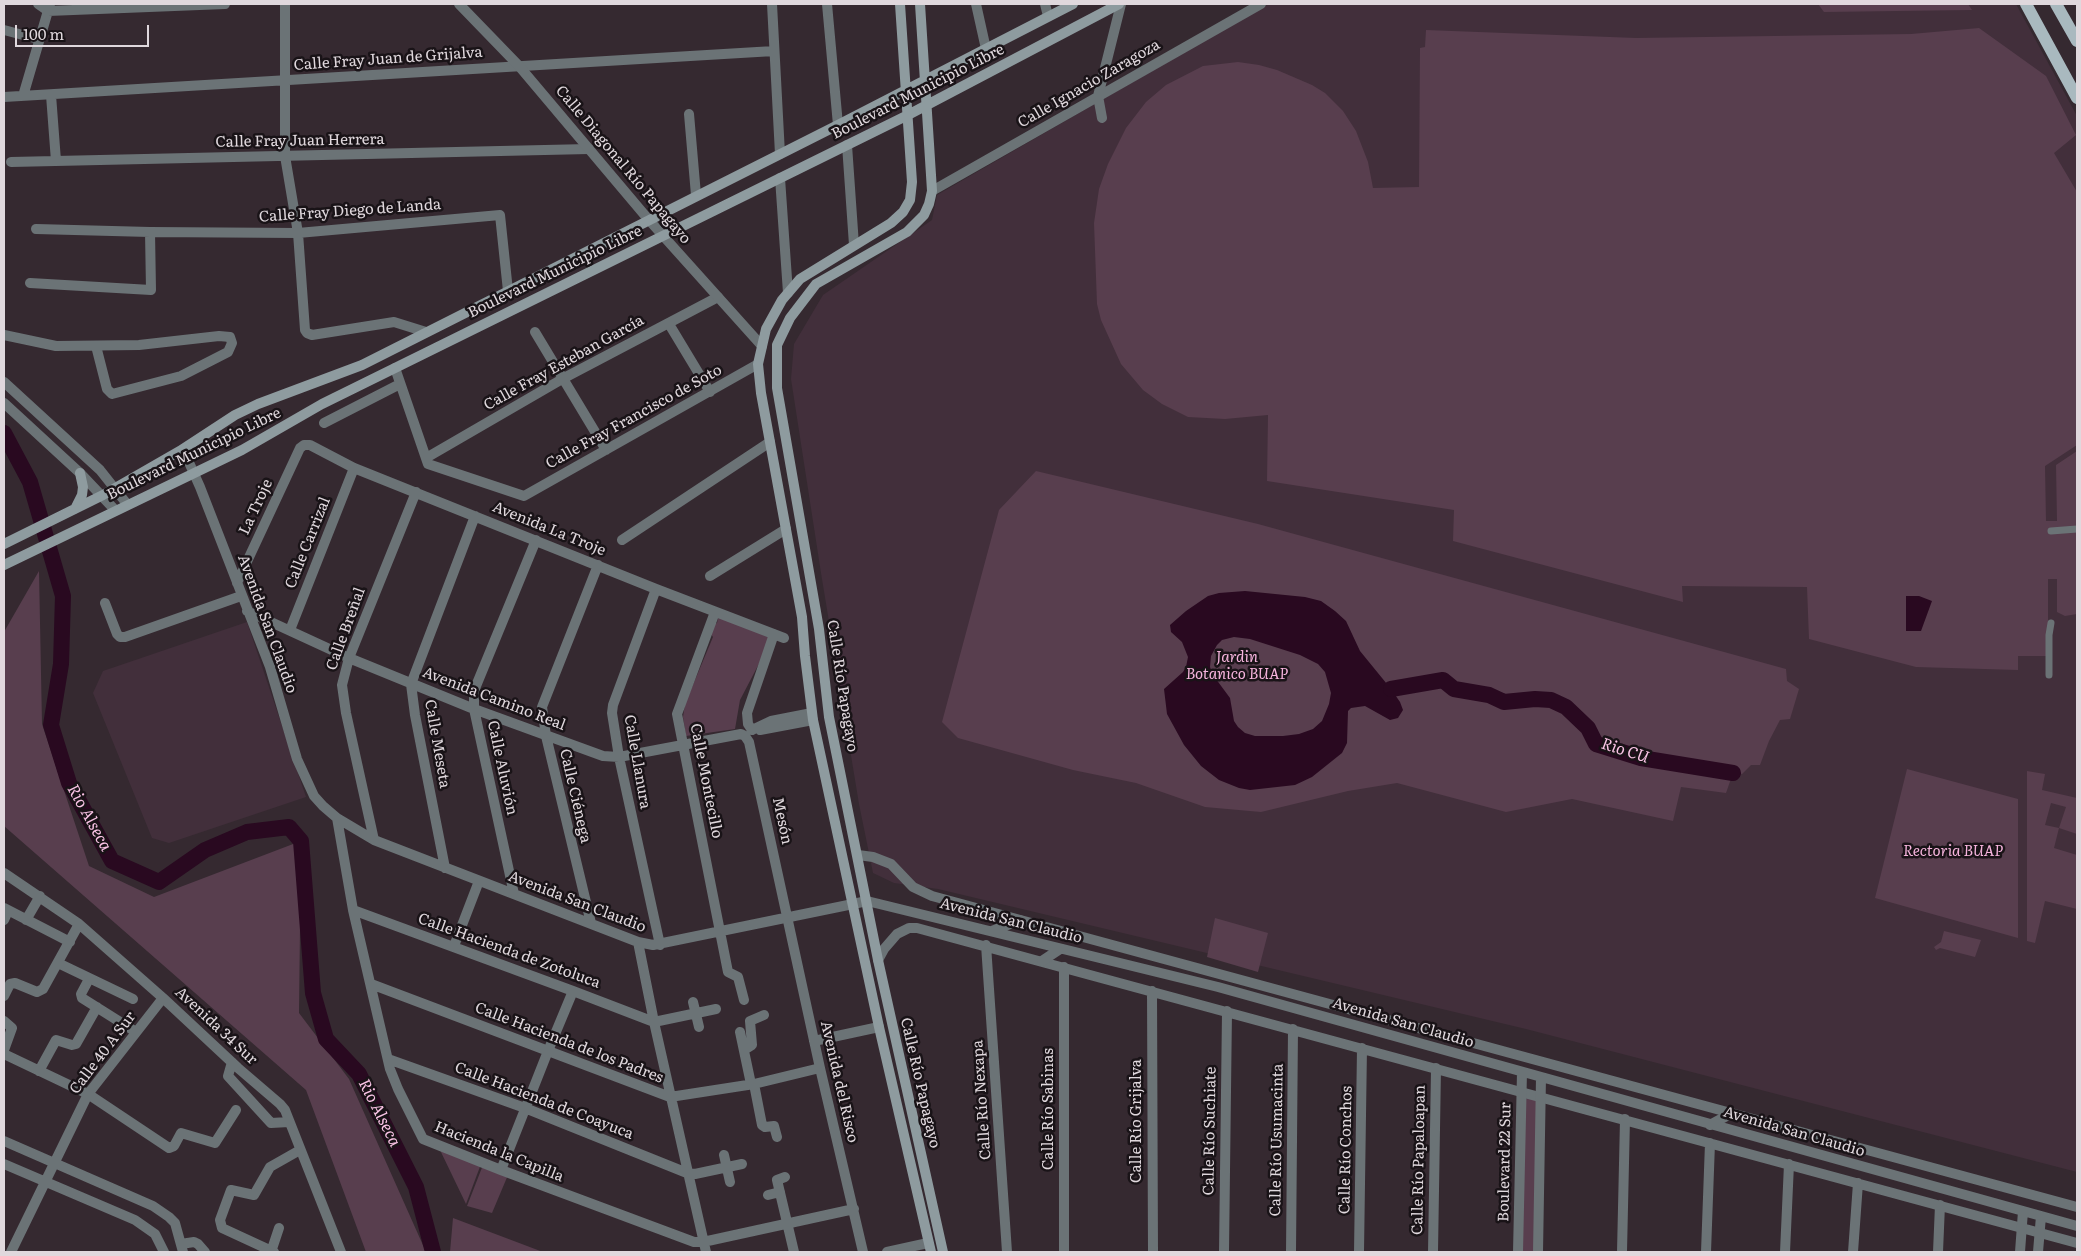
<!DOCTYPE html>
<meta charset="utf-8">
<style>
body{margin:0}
#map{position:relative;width:2081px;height:1256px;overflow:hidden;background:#352930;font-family:Literata,serif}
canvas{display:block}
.frame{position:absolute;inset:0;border:5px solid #e0d8dd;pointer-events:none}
.scale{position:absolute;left:15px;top:25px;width:134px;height:22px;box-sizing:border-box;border:2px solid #e0d8dd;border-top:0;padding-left:6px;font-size:15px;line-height:18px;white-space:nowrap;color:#e0d8dd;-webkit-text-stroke:4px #191317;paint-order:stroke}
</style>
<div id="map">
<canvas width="2081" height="1256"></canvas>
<div class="frame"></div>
<div class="scale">100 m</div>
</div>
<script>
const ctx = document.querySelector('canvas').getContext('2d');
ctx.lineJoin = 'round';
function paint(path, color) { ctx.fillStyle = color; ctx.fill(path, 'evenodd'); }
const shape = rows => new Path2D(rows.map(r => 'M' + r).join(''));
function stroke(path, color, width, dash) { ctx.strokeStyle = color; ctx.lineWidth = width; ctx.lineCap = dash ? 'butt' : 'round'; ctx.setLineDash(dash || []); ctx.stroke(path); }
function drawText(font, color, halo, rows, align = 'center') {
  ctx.font = font + ' Literata,serif'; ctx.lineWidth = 5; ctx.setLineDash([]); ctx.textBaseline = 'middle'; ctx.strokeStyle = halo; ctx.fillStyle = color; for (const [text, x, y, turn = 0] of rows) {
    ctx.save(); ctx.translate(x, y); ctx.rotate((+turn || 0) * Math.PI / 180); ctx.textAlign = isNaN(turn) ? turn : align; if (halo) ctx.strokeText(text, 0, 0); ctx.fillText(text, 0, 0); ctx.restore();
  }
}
const built = shape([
 [1268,4,2016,4,2077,116,2077,1172,1526,1029,938,889,894,883,873,873,859,804,821,573,791,379,794,344,823,295,932,220,937,195],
 [247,622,306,797,169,843,152,838,93,693,103,671]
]);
const green = shape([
 [1818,4,1968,4,1972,10,1824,12],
 [1979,28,2046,76,2076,135,2054,153,2077,192,2077,445,2045,466,2046,521,2057,521,2056,465,2077,451,2077,614,2065,616,2057,612,2057,579,2048,579,2048,656,2018,656,2018,670,1916,667,1809,639,1807,587,1682,586,1683,602,1453,541,1454,510,1267,481,1268,415,1225,419,1188,417,1162,404,1143,390,1121,364,1101,320,1097,304,1094,223,1099,189,1108,164,1126,128,1146,102,1166,85,1203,66,1238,62,1259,65,1277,70,1312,85,1325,93,1343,111,1356,131,1368,162,1373,188,1419,187,1420,48,1425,47,1426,30,1636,38,1911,34],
 [1036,471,1258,524,1786,669,1787,681,1799,689,1790,719,1780,720,1769,741,1760,765,1751,765,1742,774,1733,773,1726,793,1681,787,1673,821,1572,799,1506,812,1397,783,1348,791,1261,812,1205,807,1136,783,1073,770,958,738,942,722,999,510],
 [39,571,42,724,89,866,154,897,301,841,299,1013,349,1079,426,1252,366,1252,306,1090,4,826,4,632],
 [719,614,771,634,763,656,740,700,735,729,686,736,683,717,685,704,713,637,711,634,714,624,717,623],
 [1907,769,2018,799,2018,938,1875,898],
 [2027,771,2045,774,2042,790,2077,798,2077,834,2059,828,2054,848,2077,855,2077,909,2045,901,2035,943,2027,941],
 [2051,803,2066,807,2059,828,2045,825],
 [1215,918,1268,933,1258,972,1207,957],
 [1944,931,1981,940,1975,957,1940,948,1936,950,1934,947,1941,942],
 [1522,1091,1540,1096,1537,1252,1518,1252],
 [440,1150,481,1164,466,1204],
 [483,1165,508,1175,492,1213,467,1206],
 [453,1218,543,1252,450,1252]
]);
const water = shape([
 [1245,591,1305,597,1321,601,1335,611,1346,621,1360,651,1391,689,1400,702,1403,710,1398,718,1390,720,1365,706,1351,708,1348,711,1347,743,1342,753,1312,777,1295,785,1250,790,1239,788,1219,780,1201,766,1184,745,1167,714,1164,689,1183,672,1186,667,1188,657,1182,642,1171,632,1170,625,1186,611,1208,596,1219,593],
 [1234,637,1250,639,1300,655,1318,664,1325,672,1331,693,1329,704,1322,721,1313,729,1299,734,1283,736,1255,736,1245,733,1238,727,1234,721,1230,698,1213,675,1210,667,1211,656,1217,645,1222,640],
 [1906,596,1919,596,1932,601,1921,631,1906,631]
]);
const river = shape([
 [4,433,30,482,63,596,61,664,51,725,69,783,112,861,159,882,205,850,247,832,289,827,301,841,313,993,326,1039,359,1074,416,1187,433,1252],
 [1391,689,1443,680,1454,689,1489,695,1504,702,1535,699,1551,700,1566,707,1588,728,1596,744,1641,758,1733,773]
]);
const pedestrian = shape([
 [2051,531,2077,529],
 [2049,675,2049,635,2051,623]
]);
const minor = shape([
 [38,4,48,11,225,4],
 [285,4,285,156,298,233,305,330,307,333,312,335,394,322,426,332],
 [772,4,780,154],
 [827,4,838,125],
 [976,4,986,49],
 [1045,4,1048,16],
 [4,30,38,39],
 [51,95,56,161],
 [23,96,50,4],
 [4,97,774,51],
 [689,114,696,195],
 [1102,118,1098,96,1121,4],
 [847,145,854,245],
 [11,162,589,149],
 [780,178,788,293],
 [932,191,1261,4],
 [36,229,150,232,298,233,500,215,508,291],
 [30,283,151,290,150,232],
 [669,324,710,392],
 [535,332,606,450],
 [4,335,56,346,139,345,219,336,230,337,232,343,228,352,181,376,112,394,107,389,96,346],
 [395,368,428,464,524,496,758,364],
 [324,423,400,384],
 [183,449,200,487,270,667,297,759,314,796,323,806,337,818,374,840,638,942,653,945,853,904],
 [426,458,564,378,718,297],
 [622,540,770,442],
 [710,576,786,529],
 [237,583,300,448,304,445,310,445,354,468,656,589,784,638],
 [656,589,613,705,612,713,619,757,660,945],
 [105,603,117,634,120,637,125,637,241,596],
 [247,611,349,658,474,709,603,756,619,757,741,734,745,736,749,742,820,1068,863,1252],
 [715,612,677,714,728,972,738,977,744,1000],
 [290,630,354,468],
 [752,730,748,724,747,713,774,634],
 [752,730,771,721,812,713],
 [760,730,813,720],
 [337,818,353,910,390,1069,398,1089,423,1139,501,1170,694,1242,703,1242,854,1209],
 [374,840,346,713,342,685,349,658,416,492],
 [858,855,873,857,891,864,913,887,932,896,2077,1207],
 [445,868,415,715,411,684,475,516],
 [4,873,79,924,163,998,238,1068,280,1104,285,1110,341,1252],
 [514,894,474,709,474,694,476,686,536,540],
 [4,908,70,942],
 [353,910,573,991,654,1022,716,1009],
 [4,920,8,911],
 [26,920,40,896],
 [591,923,546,736,542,707,598,565],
 [638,942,654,1022,706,1252],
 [986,945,1007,1252],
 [454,946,479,881],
 [878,960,884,949,897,934,909,928,917,928,2077,1243],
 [58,963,133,999],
 [89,979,81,994,82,998,136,1032],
 [371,984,670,1097,754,1084,820,1068],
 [1152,991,1153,1252],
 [4,996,10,984,15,983,37,992,43,989,79,924],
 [693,1002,699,1027],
 [4,1021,12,1028,4,1050],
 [740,1032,751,1084],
 [814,1041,879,1027],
 [744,1050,752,1045,750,1021,764,1015],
 [4,1054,88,1094,169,1148,174,1146,181,1133,215,1143,236,1110],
 [388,1059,525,1108,687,1173,695,1174,742,1164],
 [232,1062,228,1076,271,1123,289,1122],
 [39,1071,56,1040,72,1045,76,1044,97,1007],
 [754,1084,762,1125,765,1127,774,1126,777,1137],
 [4,1141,153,1206,169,1217,175,1223,183,1252],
 [724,1155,730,1182],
 [4,1164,135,1220,155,1234,164,1252],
 [501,1170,548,1051,573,991],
 [785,1177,777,1180,794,1252],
 [768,1195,780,1192],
 [181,1244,194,1242,198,1244,205,1252],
 [11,1252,88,1094,163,998],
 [271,1252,279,1228],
 [274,1252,222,1228,220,1220,231,1190,254,1195,270,1167,300,1150],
 [887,1252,928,1243],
 [1064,1252,1064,967],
 [1224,1252,1227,1011],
 [1291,1252,1293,1029],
 [1359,1252,1362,1048],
 [1433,1252,1436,1068],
 [1622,1252,1625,1119],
 [1706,1252,1710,1143],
 [1785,1252,1789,1164],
 [1853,1252,1858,1183],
 [1938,1252,1940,1205]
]);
const tertiary = shape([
 [459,4,519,66,648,219,762,346],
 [4,382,100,470,127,504],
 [4,403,80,473,115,510],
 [853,904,867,901,1218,987,2077,1226],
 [992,931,1020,920],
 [1042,961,1060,949],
 [1710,1125,1732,1113],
 [1518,1252,1522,1072],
 [1538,1252,1541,1077],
 [2020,1252,2023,1211],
 [2038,1252,2041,1216]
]);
const secondary = shape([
 [900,4,912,182,910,200,903,212,891,223,800,279,782,300,766,329,758,364,761,393,802,617,805,656,813,720,879,1027,931,1252],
 [920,4,931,175,932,191,929,204,924,215,907,232,816,284,790,318,777,345,777,388,819,629,829,717,878,960,943,1252],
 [75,509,82,495,83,487,80,473],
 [4,544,103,495,183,449,235,415,258,404,362,365,838,125,1073,4],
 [4,565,242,450,322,404,906,116,1119,4]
]);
const primary = shape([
 [2026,4,2077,98],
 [2056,4,2077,41]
]);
const streetNames = [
 ["Calle Fray Juan de Grijalva",388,59,-4],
 ["Calle Ignacio Zaragoza",1089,84,-30],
 ["Boulevard Municipio Libre",918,92,-27],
 ["Calle Fray Juan Herrera",300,141,-1],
 ["Calle Diagonal Río Papagayo",623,165,50],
 ["Calle Fray Diego de Landa",350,211,-4],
 ["Boulevard Municipio Libre",555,272,-26],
 ["Calle Fray Esteban García",564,363,-29],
 ["Calle Fray Francisco de Soto",634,417,-29],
 ["Boulevard Municipio Libre",194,454,-26],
 ["La Troje",256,507,-65],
 ["Avenida La Troje",549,529,22],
 ["Calle Carrizal",308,543,-68],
 ["Avenida San Claudio",267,624,70],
 ["Calle Breñal",346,629,-70],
 ["Calle Río Papagayo",842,686,81],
 ["Avenida Camino Real",494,699,21],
 ["Calle Meseta",437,744,80],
 ["Calle Llanura",637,762,80],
 ["Calle Aluvión",502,768,78],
 ["Calle Montecillo",706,781,79],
 ["Calle Ciénega",575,796,77],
 ["Mesón",782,821,78],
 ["Avenida San Claudio",577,902,21],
 ["Avenida San Claudio",1011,921,14],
 ["Calle Hacienda de Zotoluca",509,951,20],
 ["Avenida San Claudio",1403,1023,16],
 ["Avenida 34 Sur",216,1026,43],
 ["Calle Hacienda de los Padres",569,1043,21],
 ["Calle 40 A Sur",103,1053,-53],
 ["Avenida del Risco",839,1082,77],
 ["Calle Río Papagayo",920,1083,77],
 ["Calle Río Nexapa",982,1100,-94],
 ["Calle Hacienda de Coayuca",544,1101,21],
 ["Calle Río Sabinas",1049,1109,-90],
 ["Calle Río Grijalva",1137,1121,-90],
 ["Calle Río Suchiate",1210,1131,-89],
 ["Avenida San Claudio",1794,1132,16],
 ["Calle Río Usumacinta",1277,1140,-89],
 ["Calle Río Conchos",1346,1150,-89],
 ["Hacienda la Capilla",499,1152,22],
 ["Calle Río Papaloapan",1419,1160,-89],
 ["Boulevard 22 Sur",1505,1162,-89]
];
const parkNames = [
 ["Jardin",1237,658],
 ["Botanico BUAP",1237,675],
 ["Rectoria BUAP",1953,852]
];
const waterNames = [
 ["Rio CU",1625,751,18],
 ["Rio Alseca",89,818,61],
 ["Rio Alseca",379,1113,63]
];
paint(built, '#422f3b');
paint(green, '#583e4e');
paint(water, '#290920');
stroke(river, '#290920', 16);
stroke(pedestrian, '#6b7376', 7);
stroke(minor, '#6b7376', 10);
stroke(tertiary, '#6b7376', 10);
stroke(secondary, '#8e9b9f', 10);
stroke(primary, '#a9b9bf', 12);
drawText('15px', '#e0d8dd', '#191317', streetNames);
drawText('italic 15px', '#f6b4dd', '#191317', parkNames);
drawText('italic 16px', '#fac4e6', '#191317', waterNames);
</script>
